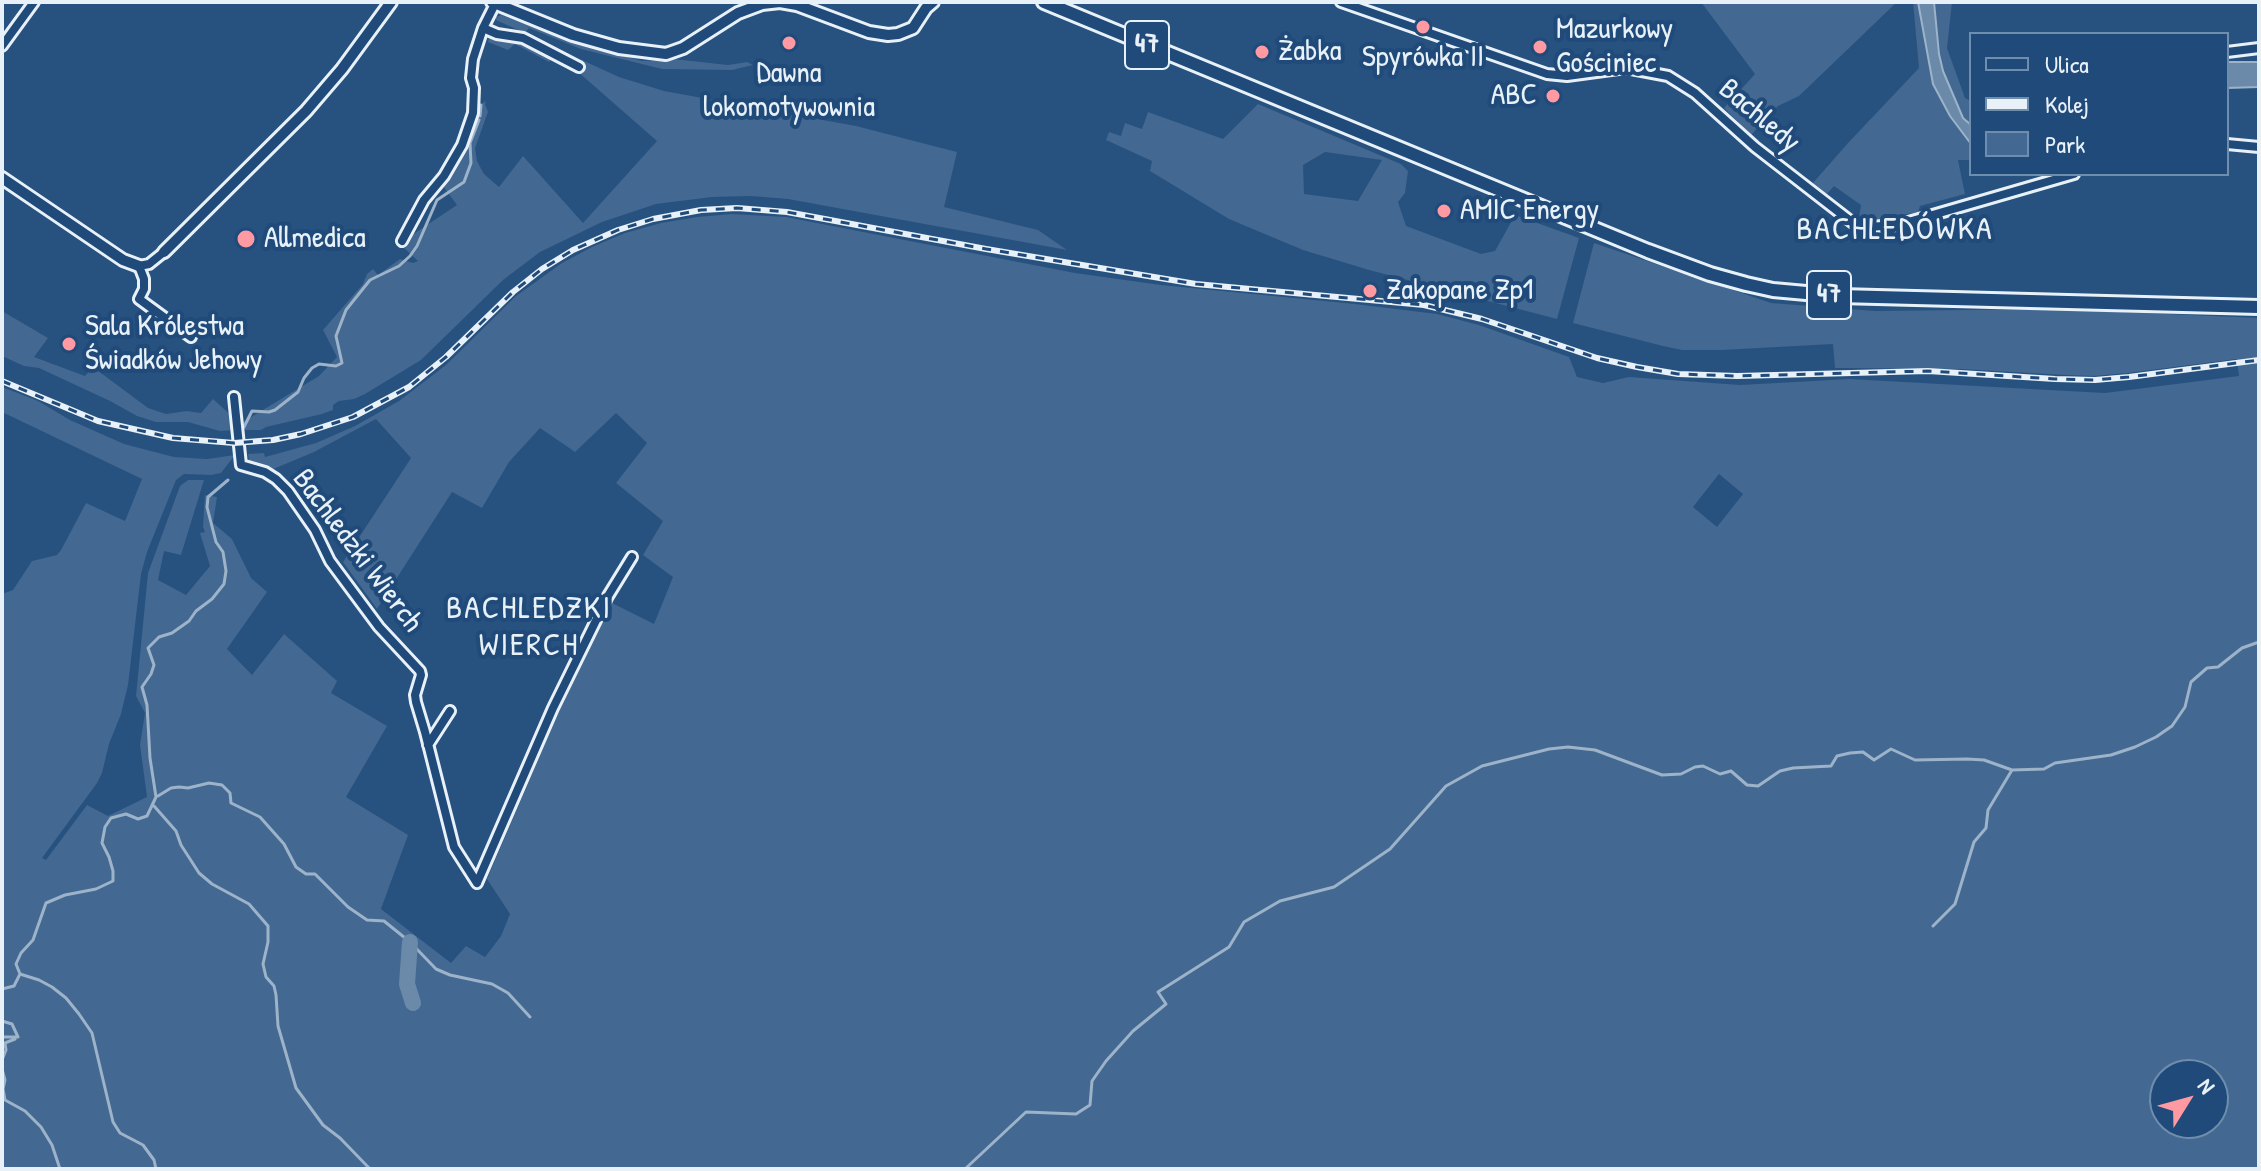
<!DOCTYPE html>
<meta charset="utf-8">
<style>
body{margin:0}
#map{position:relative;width:2261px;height:1171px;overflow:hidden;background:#27517f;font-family:"Patrick Hand",sans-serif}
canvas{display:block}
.frame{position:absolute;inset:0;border:4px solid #e8f1f8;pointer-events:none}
.legend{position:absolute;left:1969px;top:32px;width:260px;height:144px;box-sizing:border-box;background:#1f4a7a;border:2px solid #6f8dac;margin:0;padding:10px 14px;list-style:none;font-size:24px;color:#e8f1f8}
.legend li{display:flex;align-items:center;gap:16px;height:40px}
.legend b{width:40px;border:2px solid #6f8dac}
.north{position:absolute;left:2149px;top:1059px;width:80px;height:80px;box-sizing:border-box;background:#1f4a7a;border:2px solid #6f8dac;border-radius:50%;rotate:53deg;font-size:22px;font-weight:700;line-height:32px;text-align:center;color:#e8f1f8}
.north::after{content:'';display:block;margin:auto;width:28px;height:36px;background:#ff9aa2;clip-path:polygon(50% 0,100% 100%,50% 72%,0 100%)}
</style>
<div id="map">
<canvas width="2261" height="1171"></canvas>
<div class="frame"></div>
<ul class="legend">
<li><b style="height:10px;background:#1f4a7a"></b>Ulica</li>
<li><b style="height:10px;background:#e8f1f8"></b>Kolej</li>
<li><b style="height:22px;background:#436891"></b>Park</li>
</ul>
<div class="north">N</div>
</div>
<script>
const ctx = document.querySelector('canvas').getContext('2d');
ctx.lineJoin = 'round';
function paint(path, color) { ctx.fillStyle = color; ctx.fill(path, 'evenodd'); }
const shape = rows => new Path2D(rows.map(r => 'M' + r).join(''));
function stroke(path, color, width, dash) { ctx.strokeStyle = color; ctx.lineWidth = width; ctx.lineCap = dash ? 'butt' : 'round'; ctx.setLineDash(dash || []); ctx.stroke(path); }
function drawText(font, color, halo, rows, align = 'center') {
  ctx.font = font + ' "Patrick Hand",sans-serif'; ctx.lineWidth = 8; ctx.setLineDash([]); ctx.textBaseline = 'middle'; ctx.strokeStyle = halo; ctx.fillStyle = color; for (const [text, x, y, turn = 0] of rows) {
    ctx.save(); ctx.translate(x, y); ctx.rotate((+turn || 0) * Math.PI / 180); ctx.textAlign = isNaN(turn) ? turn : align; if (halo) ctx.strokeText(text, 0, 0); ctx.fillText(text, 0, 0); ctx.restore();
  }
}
const green = shape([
 [1701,2,1897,2,1799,96,1778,106,1751,135,1724,108,1755,74],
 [1913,2,1918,2,1933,84,1950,116,1971,144,1971,160,1958,160,1965,194,1920,206,1918,212,1870,221,1859,218,1861,205,1834,186,1826,195,1812,184,1848,143,1919,68],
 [1934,2,1952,2,1947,48,1965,98,1971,101,1971,125,1963,118,1943,71,1939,54],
 [501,15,575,42,642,61,674,59,728,65,747,62,753,65,732,70,662,69,581,49,529,28,525,33,496,20,496,17],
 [494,37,510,39,552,58,549,62,515,44,508,50,488,42,489,38],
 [582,60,619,77,664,91,856,126,957,152,944,207,1038,230,1067,250,788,199,751,196,712,197,656,204,602,222,540,252,503,280,421,360,365,394,354,399,339,401,333,405,333,410,322,414,266,427,261,430,242,430,243,422,319,376,337,357,323,330,363,284,367,274,373,269,378,275,400,259,413,263,418,261,404,248,412,235,457,205,443,186,467,146,474,126,478,106,486,101,485,104,488,112,475,148,477,161,484,174,499,187,523,156,583,223,657,141,577,71],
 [1258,104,1401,164,1408,171,1405,193,1398,202,1406,226,1481,254,1495,251,1515,215,1579,238,1557,319,1369,270,1303,250,1229,219,1150,171,1152,161,1106,140,1109,132,1121,136,1125,123,1142,129,1148,112,1223,139],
 [1325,152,1382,160,1358,201,1304,194,1303,165],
 [732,214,786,217,1075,273,1161,285,1355,304,1437,314,1479,325,1569,357,1577,377,1603,383,1629,377,1740,385,1849,379,2105,393,2239,376,2237,359,2128,373,2094,376,2065,375,1961,369,1835,368,1833,344,1722,350,1682,350,1663,346,1573,323,1594,243,1771,303,1875,311,2053,309,2259,318,2259,1169,2,1169,2,594,13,590,32,561,57,555,61,550,86,503,125,521,142,479,2,412,2,387,38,401,70,420,124,444,174,457,207,459,235,455,221,473,211,475,184,474,176,480,147,552,141,574,128,685,121,714,109,744,102,773,97,783,42,858,46,860,87,805,108,816,147,797,140,745,145,713,136,696,148,573,180,486,188,480,204,480,181,555,164,551,158,580,186,595,210,566,200,533,205,532,203,527,205,495,217,497,213,523,232,539,251,578,267,592,227,649,252,675,284,634,337,681,331,693,387,726,346,797,408,835,381,909,451,963,466,946,485,957,501,936,510,914,487,879,561,707,612,603,654,624,673,577,643,555,663,521,616,483,647,443,616,413,575,452,540,428,509,462,482,508,452,492,377,609,343,562,411,458,376,419,314,452,271,470,257,468,250,464,248,454,264,453,265,457,316,443,355,426,399,401,446,365,516,296,562,263,592,247,625,233,661,223,697,217],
 [1719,474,1743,494,1717,527,1693,507],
 [2165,1075,2213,1075,2213,1123,2165,1123],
 [2,311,48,338,34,357,85,376,93,367,148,408,166,414,187,411,201,413,213,399,234,418,235,430,220,431,188,422,156,422,137,416,110,401,39,368,24,366,2,356]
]);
const water = shape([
 [1918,2,1934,2,1939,54,1943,71,1963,118,1971,125,1971,144,1950,116,1933,84,1918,2],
 [2227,62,2259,62,2259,87,2227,88,2227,62]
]);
const stream = shape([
 [480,116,481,105],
 [244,427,252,411,269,412,275,410,298,392,304,378,312,368,319,364,336,366,342,363,336,336,346,310,370,280,399,266,410,256,417,246,437,200,464,182,471,163,470,143,479,120],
 [158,796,171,788,179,787,188,788,209,783,222,785,230,793,231,803,260,817,284,844,296,867,306,874,315,874,348,907,367,920,384,921,410,942,436,969,450,975,492,984,508,993,530,1017],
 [154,806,176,831,181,845,199,873,212,884,249,904,268,926,268,942,263,964,266,977,274,986,276,995,278,1026,296,1088,323,1125,340,1138,370,1169],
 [1933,926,1955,904,1974,842,1986,828,1988,810,2012,770],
 [20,974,39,980,52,987,66,998,79,1014,92,1033,113,1122,120,1133,143,1145,154,1160,156,1169],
 [2,989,14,986,20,974,16,964,21,953,33,940,46,903,65,895,96,889,113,881,113,871,109,857,102,843,105,827,111,818,126,814,138,819,147,816,156,797,150,758,147,705,142,687,151,674,154,665,148,648,159,637,172,633,189,621,196,611,212,599,224,584,226,571,223,552,216,542,207,507,208,497,228,480],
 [2,1021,12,1024,18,1037,2,1037],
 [2,1060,6,1050,5,1043,15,1039],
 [2,1069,5,1080,3,1089,5,1100,25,1111,41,1127,52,1145,60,1169],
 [965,1169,1026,1112,1076,1114,1090,1105,1092,1081,1106,1061,1133,1031,1166,1004,1158,992,1229,947,1244,922,1280,901,1334,887,1390,849,1446,786,1482,766,1549,749,1568,747,1595,750,1662,775,1681,774,1695,767,1703,766,1720,774,1731,771,1747,785,1758,786,1780,771,1793,768,1831,766,1837,756,1850,753,1863,752,1874,760,1891,749,1915,760,1967,759,1984,760,2012,770,2044,769,2055,763,2111,755,2135,747,2156,737,2172,726,2185,707,2191,682,2207,668,2218,667,2242,648,2259,642]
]);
const river = shape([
 [410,942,407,984,413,1003]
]);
const minor = shape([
 [1341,2,1547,74,1567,76,1626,68,1668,76,1695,93,1755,147,1853,223,1868,227,1898,225,2074,174],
 [483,28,497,34,523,38,579,67],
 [2,46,34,2],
 [2227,52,2259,48],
 [2227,144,2259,147],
 [402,241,424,200,444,176,462,145,473,113,474,88,471,78,473,59,483,28,496,2],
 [164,252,149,264,139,266,144,279,144,289,139,299,191,337],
 [234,397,241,465,265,472,276,479,288,491,315,530,330,561,379,627,420,671,421,675,415,695,416,702,425,732,454,847,477,883],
 [428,745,450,711],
 [477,883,553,708,608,596,632,557]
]);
const tertiary = shape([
 [492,2,573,35,619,48,666,54,683,48,738,13,762,4,780,2,797,5,869,32,888,35,898,34,913,28,926,8,933,2],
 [2,178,123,260,139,266],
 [164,252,306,111,342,69,391,2]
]);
const primary = shape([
 [1044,2,1648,251,1710,274,1746,284,1773,290,1839,296,2259,307]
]);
const rail = shape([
 [2,381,98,421,173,438,234,443,273,440,301,434,353,417,409,387,446,357,513,292,542,269,573,250,618,230,653,219,701,210,737,208,787,212,986,249,1196,284,1424,305,1482,319,1597,358,1637,367,1678,374,1737,376,1928,371,2055,379,2095,380,2129,377,2259,360]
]);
const markers = [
 [1423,27,8,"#ff9aa2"],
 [789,43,8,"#ff9aa2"],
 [1540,47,8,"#ff9aa2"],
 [1262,52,8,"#ff9aa2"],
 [1553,96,8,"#ff9aa2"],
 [1444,211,8,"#ff9aa2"],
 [246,239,10,"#ff9aa2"],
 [1370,291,8,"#ff9aa2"],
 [69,344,8,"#ff9aa2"]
];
const shields = [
 [1147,45,44],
 [1829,295,44]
];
const shieldNames = [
 ["47",1147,45],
 ["47",1829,295]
];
const poiNames = [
 ["Mazurkowy",1556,30],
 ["Gościniec",1556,64],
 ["Żabka",1278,52],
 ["Spyrówka II",1423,58,"center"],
 ["Dawna",789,74,"center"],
 ["lokomotywownia",789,108,"center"],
 ["ABC",1537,96,"right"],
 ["AMIC Energy",1460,211],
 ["Allmedica",264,239],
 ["Zakopane Zp1",1386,291],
 ["Sala Królestwa",85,327],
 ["Świadków Jehowy",85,361]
];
const streetNames = [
 ["Bachledy",1759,116,40],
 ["Bachledzki Wierch",357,551,53]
];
const neighbourhoodNames = [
 ["BACHLEDÓWKA",1895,230],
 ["BACHLEDZKI",529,609],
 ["WIERCH",529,646]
];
paint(green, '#436891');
paint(water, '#6b8aaa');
stroke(water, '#9db3c9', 2);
stroke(stream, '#9db3c9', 3);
stroke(river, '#6b8aaa', 16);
stroke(minor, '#e8f1f8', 14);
stroke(tertiary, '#e8f1f8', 16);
stroke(primary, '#e8f1f8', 18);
stroke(minor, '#1f4a7a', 8);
stroke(tertiary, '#1f4a7a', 10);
stroke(primary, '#1f4a7a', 12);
stroke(rail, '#e8f1f8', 6);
stroke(rail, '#1f4a7a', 3, [9]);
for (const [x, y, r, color] of markers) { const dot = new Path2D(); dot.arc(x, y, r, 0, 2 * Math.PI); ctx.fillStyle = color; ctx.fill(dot); stroke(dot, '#1f4a7a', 3); }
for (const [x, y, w] of shields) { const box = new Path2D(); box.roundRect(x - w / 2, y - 24, w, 48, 6); ctx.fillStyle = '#1f4a7a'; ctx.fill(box); stroke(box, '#e8f1f8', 2); }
drawText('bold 28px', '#e8f1f8', null, shieldNames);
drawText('30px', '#e8f1f8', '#1f4a7a', poiNames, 'left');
drawText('30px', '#e8f1f8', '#1f4a7a', streetNames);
ctx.letterSpacing = '2px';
drawText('32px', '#e8f1f8', '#1f4a7a', neighbourhoodNames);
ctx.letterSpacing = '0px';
</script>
